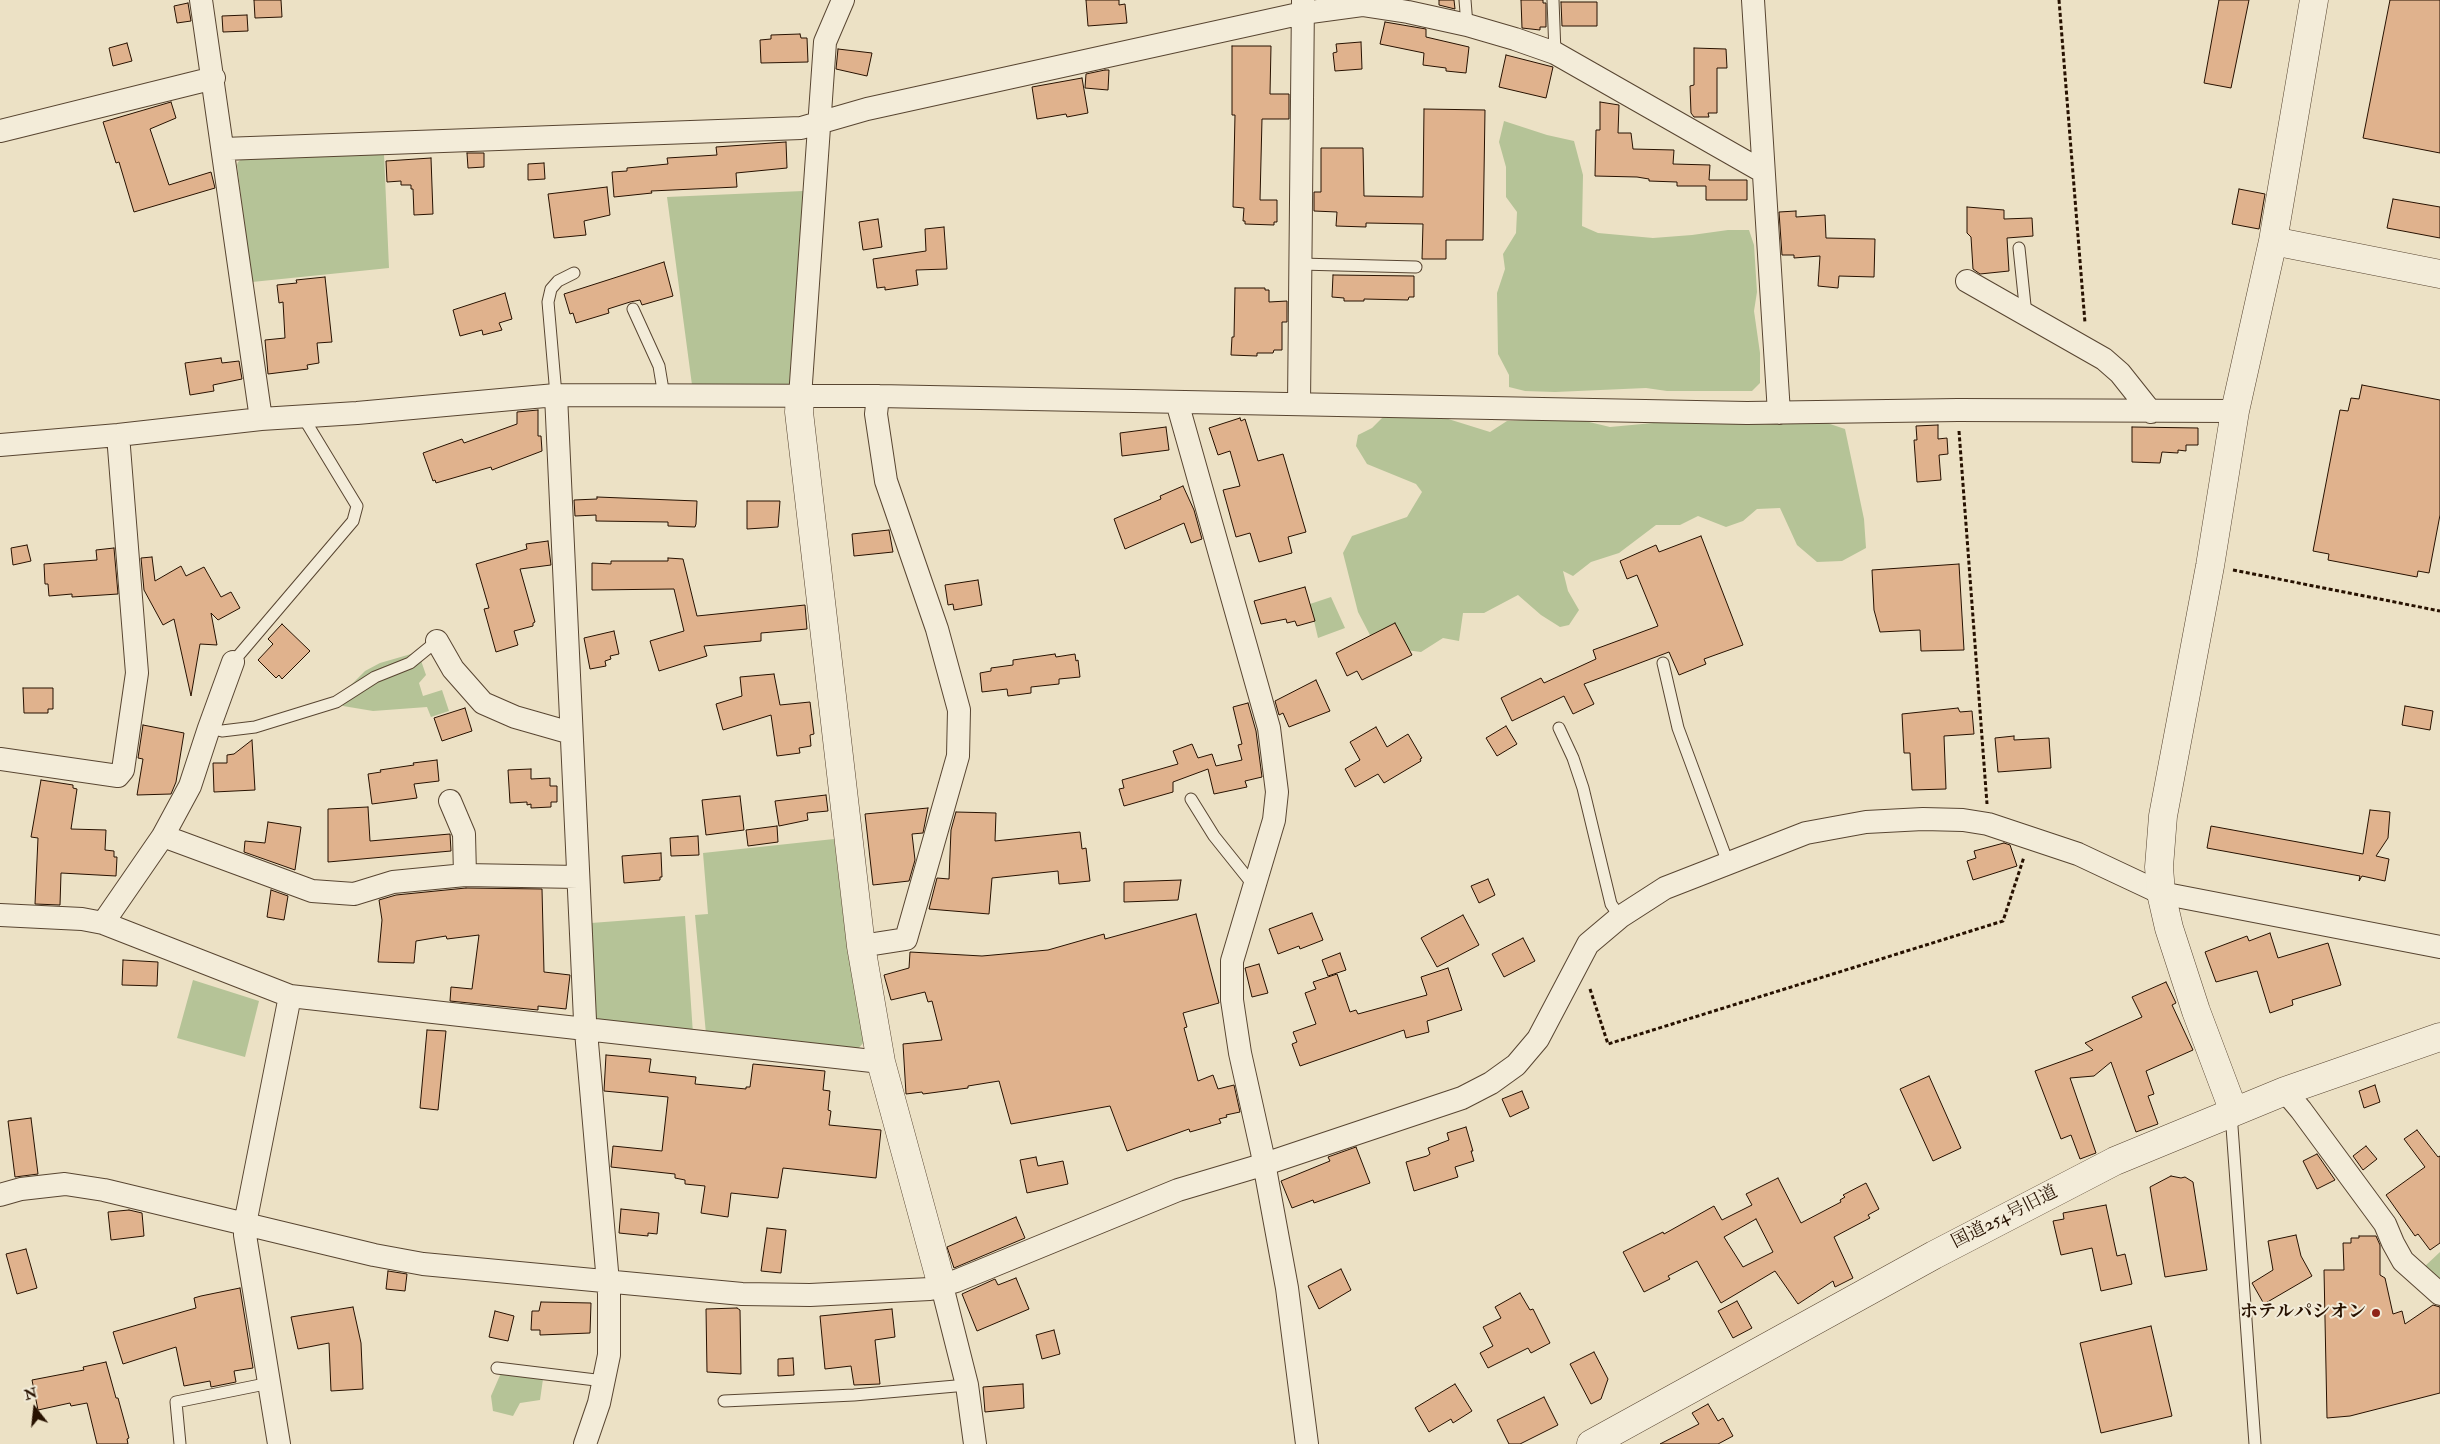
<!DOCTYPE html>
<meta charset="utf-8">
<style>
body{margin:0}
#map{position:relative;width:2440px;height:1444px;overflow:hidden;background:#ece1c5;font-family:"IM FELL Double Pica",serif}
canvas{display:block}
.north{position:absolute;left:10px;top:1384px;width:50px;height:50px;-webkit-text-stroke:4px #f3ecd9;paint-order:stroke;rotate:344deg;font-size:14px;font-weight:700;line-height:20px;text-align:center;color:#271100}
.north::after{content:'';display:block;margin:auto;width:18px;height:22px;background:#271100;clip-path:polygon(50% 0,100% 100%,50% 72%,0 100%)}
</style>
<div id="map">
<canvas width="2440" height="1444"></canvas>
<div class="north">N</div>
</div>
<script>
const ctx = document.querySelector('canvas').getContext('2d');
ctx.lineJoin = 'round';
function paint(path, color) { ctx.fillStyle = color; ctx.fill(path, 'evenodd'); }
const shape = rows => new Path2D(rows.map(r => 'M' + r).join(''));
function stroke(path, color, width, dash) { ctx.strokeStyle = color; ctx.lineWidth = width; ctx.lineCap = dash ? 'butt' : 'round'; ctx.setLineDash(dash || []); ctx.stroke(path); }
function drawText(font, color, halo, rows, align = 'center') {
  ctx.font = font + ' "IM FELL Double Pica","Noto Serif JP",serif'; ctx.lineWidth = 4; ctx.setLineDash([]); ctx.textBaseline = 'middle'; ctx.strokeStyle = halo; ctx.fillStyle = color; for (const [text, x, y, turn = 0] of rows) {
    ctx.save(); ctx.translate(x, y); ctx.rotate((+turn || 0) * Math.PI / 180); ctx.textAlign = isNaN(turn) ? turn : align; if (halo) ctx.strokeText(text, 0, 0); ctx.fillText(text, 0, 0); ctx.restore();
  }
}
const green = shape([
 [1504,121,1547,135,1574,141,1583,175,1582,226,1598,233,1653,238,1692,235,1728,230,1749,230,1754,245,1757,292,1754,311,1760,353,1760,383,1752,391,1667,391,1646,388,1555,392,1525,391,1509,387,1509,375,1498,354,1497,293,1505,269,1503,254,1516,233,1517,212,1506,197,1506,167,1499,142],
 [384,154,389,268,252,282,237,165,238,162,242,159],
 [803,191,789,388,692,385,667,197],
 [1429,413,1490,432,1507,421,1527,420,1585,421,1610,427,1686,420,1818,420,1845,429,1864,519,1866,548,1842,561,1817,562,1797,545,1780,508,1757,509,1743,521,1726,527,1698,516,1680,525,1656,525,1619,553,1591,562,1573,576,1563,571,1568,591,1579,610,1569,625,1560,627,1541,615,1518,595,1484,613,1463,613,1459,641,1443,638,1421,652,1398,649,1371,637,1358,612,1343,553,1352,536,1407,517,1422,492,1416,484,1367,464,1356,446,1358,435,1372,428,1385,415],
 [1331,597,1345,628,1318,638,1310,604],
 [418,652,426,675,419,683,423,696,442,690,449,711,431,717,427,707,373,711,343,706,338,698,365,671,380,663],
 [834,839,847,946,866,1040,855,1052,706,1034,695,915,708,914,703,853],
 [685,916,693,1034,599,1024,595,1018,591,923],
 [193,980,259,1001,245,1057,177,1038],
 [2440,1252,2440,1283,2424,1267],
 [501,1373,543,1379,540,1400,520,1403,513,1416,493,1411,491,1396]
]);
const building = shape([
 [254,0,281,0,282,17,255,18,254,0],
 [1086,0,1119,0,1119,5,1125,4,1127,23,1088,26,1086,0],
 [1439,0,1454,0,1455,9,1439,5,1439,0],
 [1521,0,1543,0,1543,3,1546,3,1546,27,1540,27,1540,30,1522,28,1521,0],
 [2219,0,2249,0,2231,88,2204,83,2219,0],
 [2390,0,2440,0,2440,153,2363,138,2390,0],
 [1561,2,1597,2,1597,26,1562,26,1561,2],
 [188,3,191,21,177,23,174,6,188,3],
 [247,15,248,31,223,32,222,16,247,15],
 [1385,22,1426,29,1426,37,1469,47,1466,73,1446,71,1446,68,1423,65,1424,53,1380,44,1385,22],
 [800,34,801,38,807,38,808,62,761,63,760,40,771,39,771,35,800,34],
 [1361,42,1362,69,1335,71,1333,53,1337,52,1336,44,1361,42],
 [127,43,132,61,113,66,109,48,127,43],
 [1232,46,1271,46,1270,94,1289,94,1289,119,1262,119,1260,200,1277,200,1277,222,1274,222,1274,225,1245,224,1245,221,1243,221,1244,208,1233,207,1235,115,1232,115,1232,46],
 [1694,48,1726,49,1727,68,1717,68,1717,113,1708,113,1709,117,1694,117,1691,113,1690,86,1694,85,1694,48],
 [838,49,872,53,867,76,836,69,838,49],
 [1506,55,1553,67,1546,98,1499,87,1506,55],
 [1105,70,1109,70,1108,90,1085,88,1086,74,1105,70],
 [1082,78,1088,113,1067,117,1066,114,1037,119,1032,87,1082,78],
 [171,102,176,118,150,129,169,185,211,172,215,188,134,212,119,162,116,163,103,122,171,102],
 [1600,102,1619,105,1618,133,1631,133,1633,149,1674,150,1673,164,1710,165,1709,180,1747,180,1747,200,1706,200,1706,186,1677,186,1677,182,1649,181,1649,179,1637,177,1595,176,1596,130,1600,130,1600,102],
 [1424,109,1485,110,1483,240,1446,240,1446,259,1422,259,1423,224,1366,223,1366,227,1336,226,1337,212,1314,211,1314,192,1321,192,1321,148,1363,148,1364,196,1423,197,1424,109],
 [786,142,787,168,736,173,737,187,651,191,652,193,614,197,612,172,627,171,627,168,668,164,667,158,717,155,716,147,786,142],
 [467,153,484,153,484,167,468,168,467,153],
 [431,158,433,214,414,215,413,189,411,189,411,185,401,185,401,181,387,182,386,161,431,158],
 [544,163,545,179,528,180,528,164,544,163],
 [607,187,610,215,584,221,586,235,554,238,548,194,607,187],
 [2239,189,2265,194,2259,229,2232,224,2239,189],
 [2393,199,2440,207,2440,238,2387,228,2393,199],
 [1967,207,2004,210,2004,219,2032,218,2033,236,2007,238,2009,271,1980,274,1973,269,1971,237,1967,233,1967,207],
 [1796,211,1796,217,1825,215,1826,238,1875,239,1874,277,1839,276,1838,288,1818,286,1820,256,1794,258,1794,255,1782,255,1779,212,1796,211],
 [878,219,882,247,863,250,859,222,878,219],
 [944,227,947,269,916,270,918,285,885,290,885,287,877,288,873,259,926,251,925,229,944,227],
 [664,262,673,296,642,305,640,300,630,302,608,309,609,313,576,323,573,313,570,314,564,294,664,262],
 [1333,275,1414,276,1414,297,1409,297,1408,300,1364,299,1364,301,1344,301,1344,298,1332,297,1333,275],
 [325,277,332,342,317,343,319,363,307,365,308,369,268,374,265,340,285,338,283,302,279,303,277,285,297,283,296,280,325,277],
 [1235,288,1265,288,1265,290,1269,290,1269,302,1287,301,1287,322,1282,322,1282,350,1274,350,1273,353,1257,353,1257,356,1231,355,1232,337,1234,337,1235,288],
 [505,293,512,319,499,323,502,330,483,335,482,330,460,336,453,310,505,293],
 [221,358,222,363,239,361,242,379,213,385,214,391,190,395,185,363,221,358],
 [2362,385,2440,400,2440,515,2429,573,2418,571,2417,577,2328,560,2329,554,2313,551,2340,410,2348,411,2351,398,2359,399,2362,385],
 [538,410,538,436,541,436,542,451,492,470,491,467,436,483,435,480,433,481,423,453,462,439,464,443,517,424,517,412,538,410],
 [1240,418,1241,421,1245,419,1258,461,1283,454,1306,532,1288,537,1292,553,1259,562,1250,533,1236,537,1223,490,1240,486,1230,451,1218,455,1209,428,1240,418],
 [1938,425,1938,439,1947,438,1948,454,1939,455,1941,480,1917,482,1914,440,1917,440,1916,426,1938,425],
 [1166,427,1169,450,1122,456,1120,433,1166,427],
 [2132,427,2198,428,2198,445,2186,445,2186,451,2178,450,2178,453,2162,452,2160,463,2132,462,2132,427],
 [1183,486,1194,510,1202,539,1191,543,1184,523,1125,549,1114,519,1161,499,1160,496,1183,486],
 [597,497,697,501,696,524,695,527,668,526,668,522,596,521,596,515,575,516,574,500,597,499,597,497],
 [747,501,780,501,778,527,747,529,747,501],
 [889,530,893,552,854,556,852,534,889,530],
 [1701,536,1743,645,1704,659,1706,664,1679,675,1669,652,1584,684,1594,704,1573,714,1564,696,1512,721,1501,698,1541,678,1544,683,1596,659,1593,650,1658,626,1637,575,1627,579,1620,561,1656,545,1659,552,1701,536],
 [548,541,551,565,520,569,535,622,533,623,533,626,514,631,518,645,496,652,484,609,489,608,476,564,527,549,526,544,548,541],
 [27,545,31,561,13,565,11,548,27,545],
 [114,548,118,594,72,597,72,594,49,596,48,584,45,584,44,564,97,560,96,550,114,548],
 [152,557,155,581,181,566,186,576,204,567,221,597,231,592,240,608,218,620,211,613,217,645,200,644,191,696,174,619,163,625,144,590,141,558,152,557],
 [668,558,683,559,697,616,805,605,807,629,761,633,761,641,704,646,707,656,659,671,650,641,684,631,674,589,592,590,592,563,611,564,611,561,668,561,668,558],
 [1959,564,1964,650,1921,651,1920,630,1880,632,1874,610,1872,570,1959,564],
 [978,580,982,605,954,610,953,604,948,605,945,585,978,580],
 [1305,587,1315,621,1297,626,1295,621,1287,623,1286,619,1261,624,1254,601,1305,587],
 [1395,623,1412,655,1362,680,1357,671,1347,676,1336,653,1395,623],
 [282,624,310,651,282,679,279,675,276,678,258,660,273,644,268,639,282,624],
 [614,631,619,654,610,656,611,659,605,661,606,666,590,669,584,638,614,631],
 [1055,654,1056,657,1075,654,1076,661,1078,660,1080,677,1059,679,1059,684,1031,687,1031,693,1008,696,1007,689,982,692,980,673,991,671,991,668,1013,665,1013,660,1055,654],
 [774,674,780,705,810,702,814,734,810,735,811,746,799,748,800,753,777,756,771,715,723,730,716,704,742,696,740,677,774,674],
 [1316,680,1330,711,1289,727,1283,713,1279,715,1275,701,1316,680],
 [23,688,53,688,53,709,48,709,48,713,24,713,23,688],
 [1248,703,1256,731,1262,777,1245,781,1247,787,1214,794,1208,769,1173,782,1173,792,1124,806,1119,789,1124,788,1122,780,1178,764,1173,751,1192,744,1198,758,1212,754,1216,766,1242,760,1238,745,1242,744,1233,707,1248,703],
 [2405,706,2433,711,2430,730,2402,725,2405,706],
 [465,708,472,731,442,741,434,718,465,708],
 [1958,708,1960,712,1972,711,1974,734,1944,736,1946,789,1912,790,1910,753,1904,753,1902,714,1958,708],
 [143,725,184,733,176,782,171,794,137,795,143,759,138,758,143,725],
 [1506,726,1517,744,1497,756,1486,738,1506,726],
 [1376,727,1387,747,1408,734,1422,758,1420,759,1421,761,1384,783,1378,774,1355,787,1345,769,1360,760,1350,742,1376,727],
 [2014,736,2014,740,2049,738,2051,768,1998,772,1995,738,2014,736],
 [252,740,255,790,214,792,213,763,227,763,227,755,234,754,252,740],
 [437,760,439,781,414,784,417,798,372,804,368,774,381,772,380,770,414,765,413,763,437,760],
 [531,769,531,779,550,778,550,786,557,786,557,802,551,802,551,807,531,808,531,804,527,805,527,802,510,803,508,770,531,769],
 [41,780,73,785,73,788,77,789,71,829,106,830,105,850,114,851,114,857,117,857,116,876,61,873,60,905,35,904,38,838,31,837,41,780],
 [826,795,828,811,807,813,808,820,779,826,775,801,826,795],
 [740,796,744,830,706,835,702,800,740,796],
 [368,807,370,841,450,834,451,851,328,862,328,809,368,807],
 [928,808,923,833,912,834,915,860,909,881,873,885,865,814,928,808],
 [2370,810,2390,812,2388,838,2376,856,2389,859,2385,881,2362,876,2359,881,2360,876,2207,848,2211,826,2363,854,2370,810],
 [956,812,996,813,995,841,1080,832,1082,849,1086,848,1090,881,1059,884,1058,871,992,878,989,914,929,909,937,878,949,879,951,830,956,812],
 [268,822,301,827,295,870,244,852,245,841,265,843,268,822],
 [777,826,778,842,748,846,746,830,777,826],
 [698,836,699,855,671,856,670,838,698,836],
 [2004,843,2010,845,2017,866,1973,880,1967,861,1976,858,1974,851,2004,843],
 [661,853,662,877,660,877,660,880,624,883,622,856,661,853],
 [1488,879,1495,895,1479,903,1471,886,1488,879],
 [1181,880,1178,900,1124,902,1124,882,1181,880],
 [466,888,542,889,544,972,570,975,566,1009,538,1006,538,1010,450,1001,451,987,472,989,479,935,447,939,446,936,416,941,414,963,378,962,382,920,379,900,396,895,466,888],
 [271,890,288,896,284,920,267,917,271,890],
 [1312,913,1323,940,1300,949,1299,946,1278,954,1269,929,1312,913],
 [1196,914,1219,1003,1183,1013,1187,1027,1184,1028,1198,1081,1213,1075,1218,1089,1234,1085,1240,1112,1226,1115,1227,1117,1219,1119,1221,1123,1190,1132,1189,1129,1127,1151,1110,1106,1011,1124,999,1081,968,1086,968,1088,923,1094,922,1092,906,1094,903,1044,942,1040,932,1001,928,1002,925,992,891,1000,884,975,909,968,910,952,982,956,1048,950,1104,934,1105,939,1196,914],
 [1463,915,1479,945,1437,967,1421,938,1463,915],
 [2270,933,2278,958,2328,943,2341,985,2292,1000,2293,1005,2270,1013,2257,971,2216,982,2205,952,2247,936,2249,941,2270,933],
 [1523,938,1535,961,1504,977,1492,954,1523,938],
 [1340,953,1346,970,1328,976,1322,960,1340,953],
 [123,960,158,962,157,986,122,985,123,960],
 [1259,964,1268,993,1252,997,1245,968,1259,964],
 [1448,968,1462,1010,1427,1021,1429,1032,1406,1038,1404,1030,1300,1066,1292,1044,1297,1042,1293,1032,1316,1024,1305,993,1316,989,1313,982,1337,974,1350,1012,1356,1010,1358,1014,1427,995,1421,977,1448,968],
 [2166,982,2176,1003,2172,1005,2193,1050,2146,1071,2154,1094,2148,1096,2158,1124,2136,1132,2111,1062,2094,1076,2070,1078,2096,1153,2080,1159,2071,1135,2061,1139,2035,1071,2093,1050,2085,1043,2142,1017,2132,997,2166,982],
 [427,1030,446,1031,438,1110,420,1108,427,1030],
 [606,1055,651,1059,649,1072,696,1077,695,1084,746,1089,746,1087,750,1087,753,1064,825,1071,823,1090,830,1091,828,1110,831,1111,829,1125,881,1130,876,1178,783,1168,778,1198,731,1193,728,1217,701,1213,705,1186,685,1184,685,1180,675,1178,675,1174,611,1167,613,1146,662,1151,668,1097,604,1091,606,1055],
 [1929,1076,1961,1148,1933,1161,1900,1089,1929,1076],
 [2375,1085,2380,1102,2364,1108,2359,1091,2375,1085],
 [1522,1091,1529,1108,1510,1117,1502,1099,1522,1091],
 [31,1118,38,1174,15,1177,8,1121,31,1118],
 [1466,1127,1473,1151,1471,1151,1474,1161,1455,1167,1458,1177,1414,1191,1406,1162,1427,1156,1430,1154,1428,1148,1449,1140,1447,1133,1466,1127],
 [2417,1130,2438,1157,2440,1156,2440,1243,2430,1250,2418,1234,2415,1236,2386,1195,2425,1167,2404,1139,2417,1130],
 [2366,1146,2377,1159,2363,1170,2353,1156,2366,1146],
 [1356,1147,1370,1183,1314,1203,1313,1200,1292,1208,1281,1181,1330,1161,1328,1157,1356,1147],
 [2317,1154,2335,1180,2317,1189,2303,1161,2317,1154],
 [1036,1157,1038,1166,1063,1161,1068,1184,1027,1193,1020,1160,1036,1157],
 [2171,1176,2181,1178,2185,1177,2193,1182,2207,1270,2165,1277,2150,1187,2171,1176],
 [1778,1178,1801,1223,1841,1202,1840,1200,1845,1197,1843,1195,1866,1183,1879,1209,1868,1215,1870,1218,1834,1237,1853,1278,1835,1287,1833,1281,1798,1304,1775,1271,1721,1303,1697,1261,1668,1276,1670,1279,1644,1292,1623,1252,1663,1232,1664,1234,1714,1206,1722,1220,1752,1205,1746,1194,1778,1178],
 [1756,1219,1773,1252,1743,1267,1724,1237,1756,1219],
 [2106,1205,2117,1256,2125,1254,2132,1284,2101,1291,2092,1248,2061,1255,2053,1221,2064,1219,2063,1213,2106,1205],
 [621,1209,659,1213,657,1234,648,1233,648,1236,619,1233,621,1209],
 [129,1210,142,1213,144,1236,111,1240,108,1212,129,1210],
 [1016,1217,1025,1238,954,1268,947,1247,1016,1217],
 [767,1228,786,1230,781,1273,761,1271,767,1228],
 [2296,1235,2301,1256,2312,1276,2264,1304,2252,1283,2273,1270,2268,1241,2296,1235],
 [2359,1236,2376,1236,2380,1245,2380,1275,2385,1278,2393,1314,2402,1311,2405,1324,2433,1305,2440,1307,2440,1393,2350,1416,2327,1418,2324,1270,2344,1270,2343,1243,2351,1243,2351,1238,2359,1238,2359,1236],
 [26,1249,37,1288,17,1294,6,1254,26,1249],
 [1341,1269,1351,1290,1319,1309,1308,1286,1341,1269],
 [388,1271,407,1274,405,1291,386,1289,388,1271],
 [1016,1278,1029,1309,977,1331,962,1294,995,1279,998,1285,1016,1278],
 [240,1288,253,1368,234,1371,236,1382,211,1387,210,1381,184,1386,176,1347,123,1364,113,1332,196,1308,194,1298,201,1296,240,1288],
 [1520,1293,1530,1310,1533,1309,1550,1343,1531,1353,1528,1348,1488,1368,1480,1353,1493,1346,1483,1327,1501,1318,1495,1307,1520,1293],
 [1737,1301,1752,1328,1733,1338,1718,1311,1737,1301],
 [541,1302,591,1303,590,1333,540,1335,540,1330,531,1330,532,1311,539,1311,541,1302],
 [353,1307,361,1343,363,1389,331,1391,329,1343,298,1349,291,1317,353,1307],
 [737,1308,740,1310,741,1374,707,1372,706,1309,737,1308],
 [892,1309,895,1337,875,1340,880,1384,854,1385,851,1366,825,1369,820,1316,892,1309],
 [495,1311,514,1316,508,1341,489,1337,495,1311],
 [2151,1326,2172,1416,2101,1433,2080,1343,2151,1326],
 [1054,1330,1060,1354,1042,1359,1036,1335,1054,1330],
 [1594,1352,1608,1379,1601,1399,1591,1404,1570,1364,1594,1352],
 [793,1358,794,1375,778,1376,778,1359,793,1358],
 [106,1362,116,1398,118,1398,129,1438,127,1439,128,1444,97,1444,87,1403,71,1406,70,1403,38,1410,32,1380,84,1370,83,1367,106,1362],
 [1023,1384,1024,1408,985,1412,983,1387,1023,1384],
 [1455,1384,1472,1411,1453,1423,1451,1419,1429,1432,1415,1408,1455,1384],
 [1544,1397,1558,1425,1520,1444,1509,1444,1497,1420,1544,1397],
 [1708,1404,1718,1421,1723,1418,1733,1436,1718,1444,1660,1444,1699,1424,1692,1413,1708,1404]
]);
const path = shape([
 [2059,0,2085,323],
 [1959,431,1987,804],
 [2233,570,2440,611],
 [1590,989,1608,1044,2003,921,2024,857]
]);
const service = shape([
 [1465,0,1467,25],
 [1553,0,1555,53],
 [2019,248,2026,315],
 [1300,264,1416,267],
 [633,309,659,366,664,396],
 [556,395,548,302,551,289,558,281,574,273],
 [233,662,353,521,357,506,303,417],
 [1663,663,1678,728,1728,863],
 [209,728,222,731,255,727,336,702,375,677,410,663,437,641],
 [1559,728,1573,758,1583,788,1611,904,1620,917],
 [1191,799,1214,836,1254,886],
 [2231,1113,2255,1444],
 [497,1368,604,1381],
 [724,1401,854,1395,967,1385],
 [180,1444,176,1402,270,1383]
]);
const minor = shape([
 [201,0,261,419],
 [1753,0,1779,413],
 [0,131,214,78],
 [223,149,801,128,867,109,1303,13,1362,5,1408,12,1467,25,1515,39,1555,53,1762,171],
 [1967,281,2104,359,2120,373,2151,412],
 [556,395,585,1020,609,1294,609,1355,599,1403,585,1444],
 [800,397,825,42,843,0],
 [1177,402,1269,728,1277,792,1274,820,1232,961,1232,1000,1240,1053,1262,1152,1287,1288,1307,1444],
 [1299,404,1303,0],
 [0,445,118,435,261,419,357,413,556,395,878,396,1747,413,1958,410,2235,411],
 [437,641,453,669,483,703,515,717,571,733],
 [0,759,118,776,123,770,137,673,118,435],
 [450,801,464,834,465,875],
 [163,836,312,891,354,894,393,882,465,875,578,877],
 [0,915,82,919,103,923,290,996,881,1062],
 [103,923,163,836,190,786,209,728,233,662],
 [861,946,906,939,958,756,959,710,937,629,886,481,876,414,878,396],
 [2285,1091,2301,1110,2385,1224,2393,1243,2403,1261,2440,1294],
 [0,1195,21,1189,65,1184,104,1190,374,1255,423,1264,742,1294,810,1295,930,1289,956,1281,1178,1190,1262,1165,1462,1098,1491,1083,1516,1065,1538,1039,1588,944,1620,917,1665,888,1806,833,1866,822,1923,819,1963,820,1988,824,2078,854,2161,893,2440,947],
 [942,1286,967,1385,975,1444],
 [279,1444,245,1235,245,1224,290,996]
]);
const tertiary = shape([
 [2273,241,2440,274],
 [800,397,799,412,861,946,881,1062,942,1286],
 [2234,1112,2196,1011,2169,928,2161,893,2159,867,2163,816,2210,566,2235,411,2273,241,2314,0],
 [1591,1444,1934,1255,2115,1161,2285,1091,2440,1037]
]);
const markers = [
 [2376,1313,5,"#8f2418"]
];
const streetNames = [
 ["国道254号旧道",2005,1218,-27]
];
const poiNames = [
 ["ホテルパシオン",2366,1313]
];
paint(green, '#b5c397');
paint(building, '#e0b28d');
stroke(building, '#271100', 1);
stroke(service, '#584531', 13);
stroke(minor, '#584531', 24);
stroke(tertiary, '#584531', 29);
stroke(path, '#271100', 3, [4, 2.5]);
stroke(service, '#f3ecd9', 11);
stroke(minor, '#f3ecd9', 22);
stroke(tertiary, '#f3ecd9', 28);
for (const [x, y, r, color] of markers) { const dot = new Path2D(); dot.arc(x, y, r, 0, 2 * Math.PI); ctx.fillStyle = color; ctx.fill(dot); stroke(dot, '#f3ecd9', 2); }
drawText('18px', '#271100', '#f3ecd9', streetNames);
drawText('bold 18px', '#271100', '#f3ecd9', poiNames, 'right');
</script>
